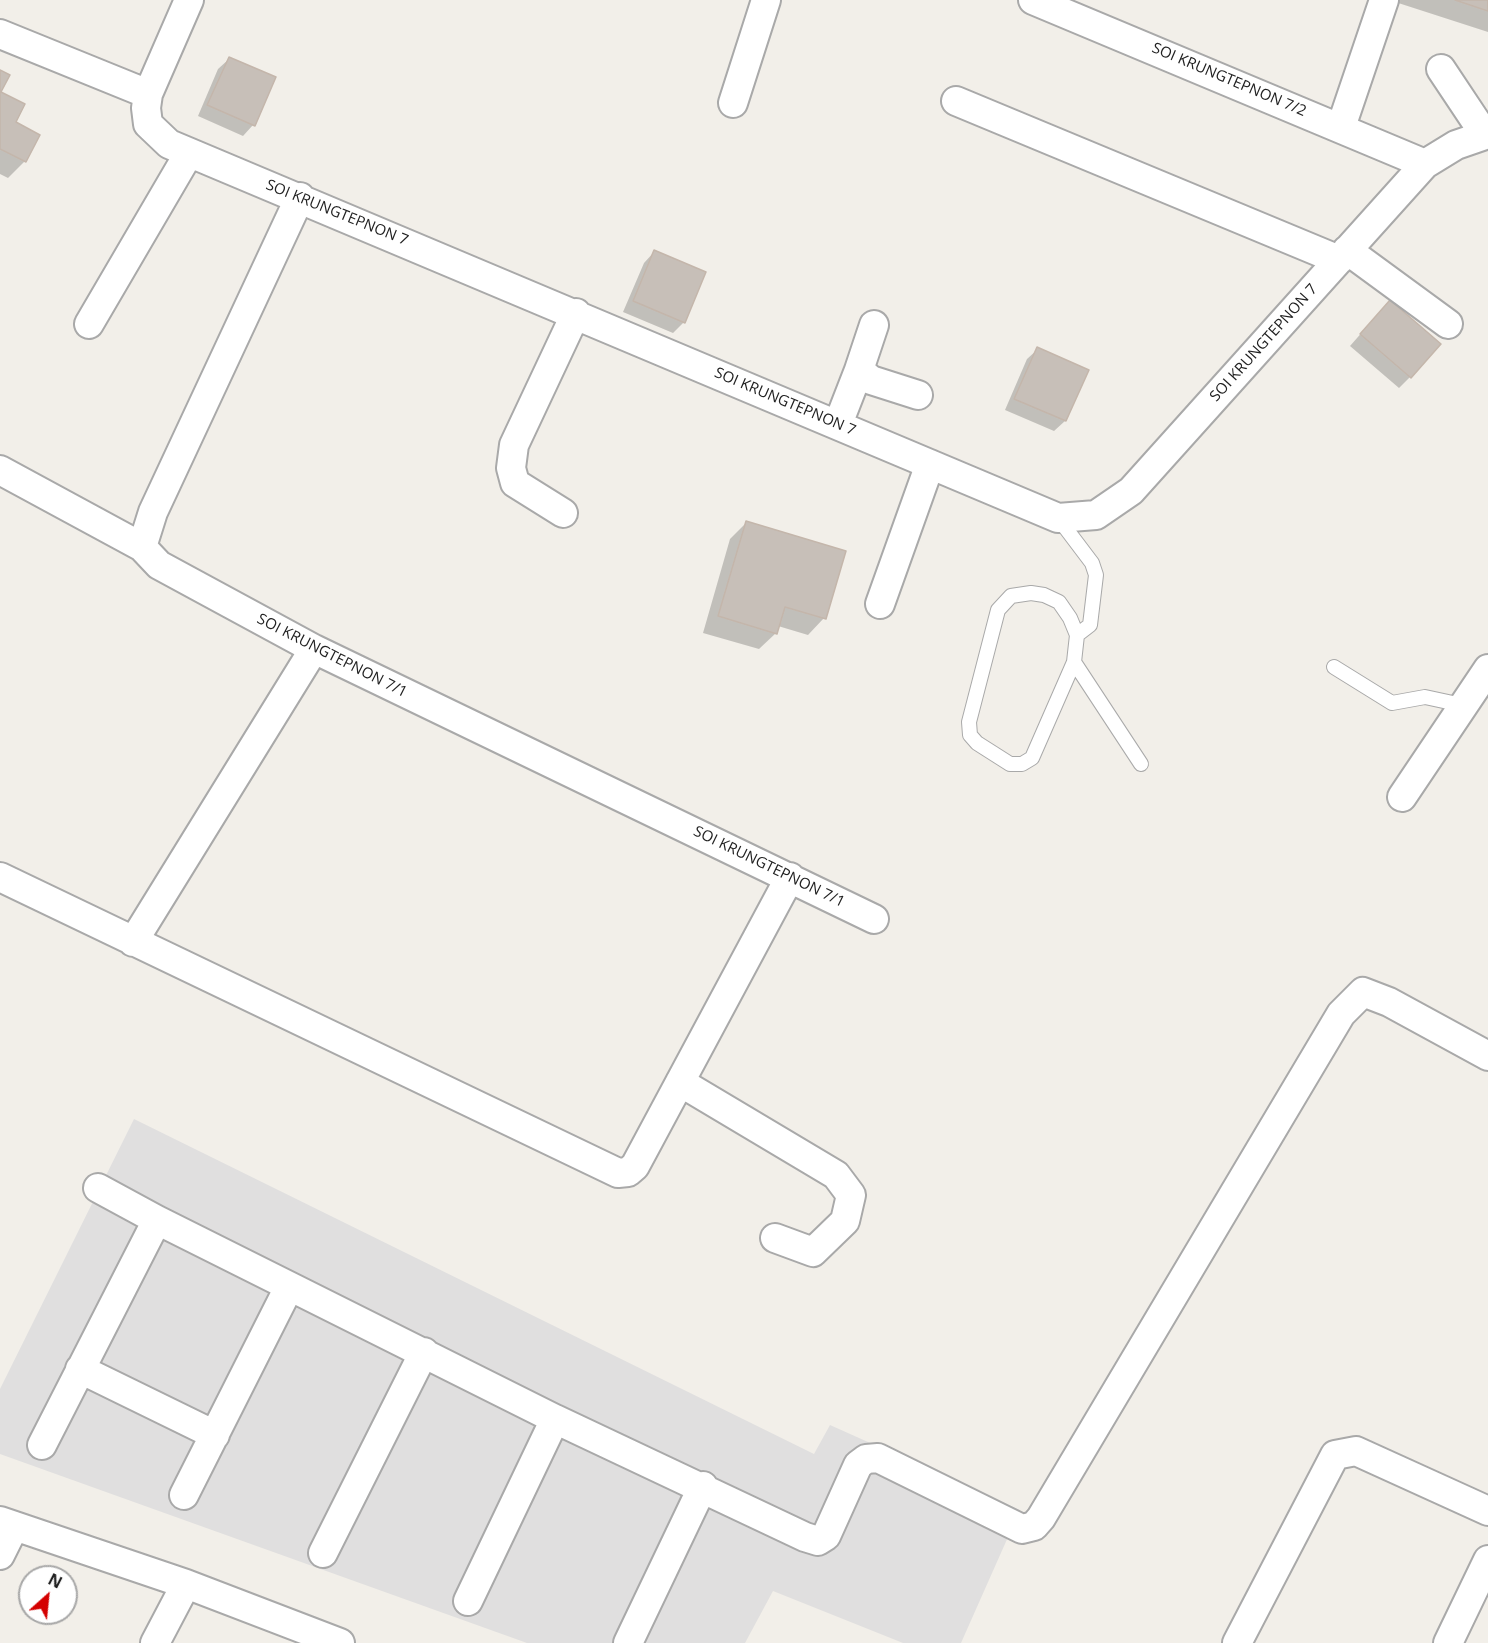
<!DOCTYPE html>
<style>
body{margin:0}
#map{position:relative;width:1488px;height:1643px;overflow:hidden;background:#f2efe9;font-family:"Open Sans",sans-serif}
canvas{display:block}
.north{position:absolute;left:18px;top:1565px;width:60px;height:60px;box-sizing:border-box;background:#fff;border:2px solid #a7a7a7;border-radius:50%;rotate:27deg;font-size:16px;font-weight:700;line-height:24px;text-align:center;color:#222}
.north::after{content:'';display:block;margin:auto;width:21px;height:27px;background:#d40000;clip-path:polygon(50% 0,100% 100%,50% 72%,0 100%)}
</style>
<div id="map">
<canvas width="1488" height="1643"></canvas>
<div class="north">N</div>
</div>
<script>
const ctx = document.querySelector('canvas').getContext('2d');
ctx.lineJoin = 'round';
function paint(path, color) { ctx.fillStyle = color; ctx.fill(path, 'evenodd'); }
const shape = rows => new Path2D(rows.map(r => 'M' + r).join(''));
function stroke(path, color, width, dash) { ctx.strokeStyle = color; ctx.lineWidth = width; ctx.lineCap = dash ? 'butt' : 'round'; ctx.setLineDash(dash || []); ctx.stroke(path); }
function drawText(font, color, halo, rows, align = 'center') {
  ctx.font = font + ' "Open Sans",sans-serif'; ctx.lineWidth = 4.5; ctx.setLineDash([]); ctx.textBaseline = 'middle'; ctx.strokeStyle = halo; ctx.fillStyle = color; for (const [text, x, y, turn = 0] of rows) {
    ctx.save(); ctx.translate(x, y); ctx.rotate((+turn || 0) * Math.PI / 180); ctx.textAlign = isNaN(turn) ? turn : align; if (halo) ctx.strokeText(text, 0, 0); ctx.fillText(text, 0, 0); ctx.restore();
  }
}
const residential = shape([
 [134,1119,814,1454,830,1425,1020,1510,961,1643,903,1643,773,1591,745,1643,527,1643,0,1454,0,1389]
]);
const shadow = shape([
 [1389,0,1488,0,1488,32],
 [229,59,253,125,243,136,198,116,218,69],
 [0,93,14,123,38,135,25,161,8,178,0,174],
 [654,252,684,322,673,333,623,312,644,263],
 [1379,313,1410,377,1399,388,1350,346],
 [1038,349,1087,370,1065,421,1054,431,1005,410,1027,359],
 [746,523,824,618,808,635,778,626,776,633,759,649,703,633,730,539]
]);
const building = shape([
 [1455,0,1488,0,1488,11,1455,0],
 [229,57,276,77,255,126,207,105,229,57],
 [0,70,10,75,1,92,25,104,16,122,40,135,26,162,0,149,0,70],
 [654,250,706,272,685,323,633,301,654,250],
 [1390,300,1441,344,1411,378,1360,334,1390,300],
 [1037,347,1089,370,1066,421,1014,399,1037,347],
 [746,521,846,551,826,619,785,607,777,634,718,616,746,521]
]);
const service = shape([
 [1058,518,1092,563,1096,575,1090,625,1077,635,1074,662,1141,764],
 [1074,662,1032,758,1022,764,1010,764,977,743,970,735,969,722,998,610,1011,596,1031,593,1044,595,1059,602,1070,618,1077,635],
 [1334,667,1392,703,1425,697,1462,705]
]);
const minor = shape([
 [1033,0,1425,164],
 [0,34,148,94,146,108,148,124,169,144,1058,518,1096,515,1131,491,1425,164,1456,145,1488,134],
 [1441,69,1485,135],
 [148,94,189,0],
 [956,101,1339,260],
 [733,103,766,0],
 [1341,127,1384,0],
 [300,197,153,512,142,547,159,565,314,649,874,919],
 [1347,250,1448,324],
 [89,324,189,153],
 [874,325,859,370,871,380,918,395],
 [838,424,859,370],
 [0,470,142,547],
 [563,513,515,483,511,468,514,445,576,313],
 [880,604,930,464],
 [1402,797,1488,669],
 [0,877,618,1173,628,1172,635,1166,790,877],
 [133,942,314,649],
 [680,1082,836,1175,851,1195,845,1221,813,1252,775,1238],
 [98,1188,157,1220,555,1419,805,1537,818,1541,826,1536,858,1465,866,1459,878,1458,1022,1529,1034,1526,1041,1518,1341,1014,1363,992,1389,1002,1488,1056],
 [80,1369,215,1435],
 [42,1445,157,1220],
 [184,1495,289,1287],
 [0,1521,186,1584,340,1643],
 [323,1553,424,1352],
 [0,1555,14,1527],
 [468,1601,555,1419],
 [155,1643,186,1584],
 [628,1643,703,1486],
 [1237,1643,1335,1455,1356,1451,1488,1511],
 [1448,1643,1488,1560]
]);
const streetNames = [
 ["SOI KRUNGTEPNON 7/2",1229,80,23],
 ["SOI KRUNGTEPNON 7",337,213,22],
 ["SOI KRUNGTEPNON 7",1264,343,-48],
 ["SOI KRUNGTEPNON 7",785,402,23],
 ["SOI KRUNGTEPNON 7/1",332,656,27],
 ["SOI KRUNGTEPNON 7/1",769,867,26]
];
paint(residential, '#e0dfdf');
paint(shadow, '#0003');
paint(building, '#c7bfb8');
stroke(building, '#c4b6ab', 1.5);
stroke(service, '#a9a9a9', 16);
stroke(minor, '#a9a9a9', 32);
stroke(service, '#fff', 14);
stroke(minor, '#fff', 28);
drawText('15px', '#222', '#fff', streetNames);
</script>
